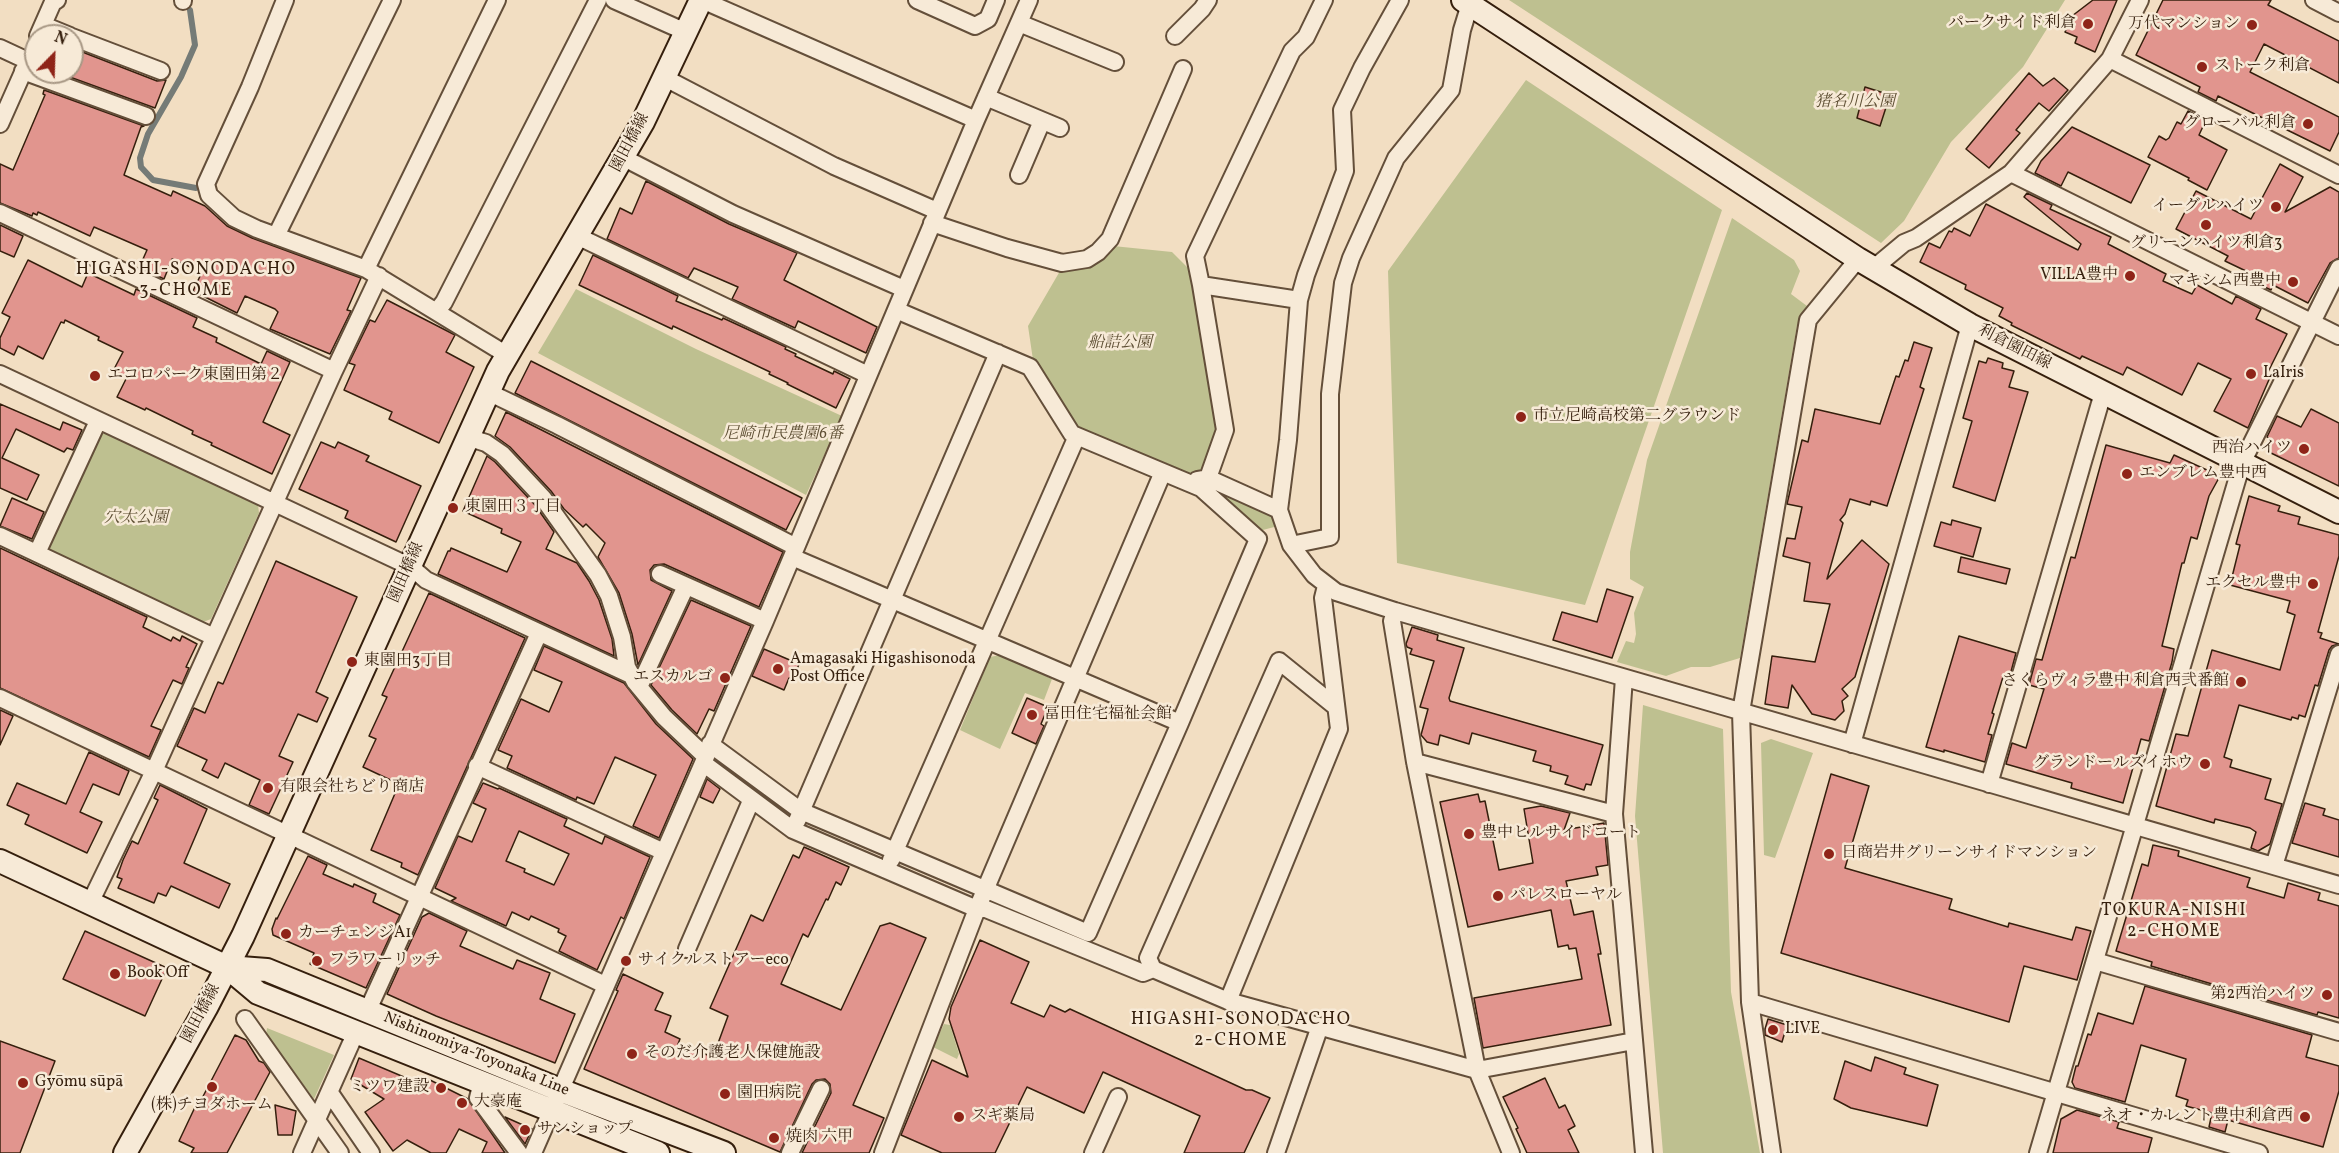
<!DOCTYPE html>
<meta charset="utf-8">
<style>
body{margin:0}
#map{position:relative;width:2339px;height:1153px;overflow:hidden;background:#f2dec2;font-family:Vollkorn,serif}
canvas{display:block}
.north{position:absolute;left:24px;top:24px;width:60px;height:60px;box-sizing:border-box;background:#f7ead7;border:2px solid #a99986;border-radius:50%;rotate:23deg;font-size:16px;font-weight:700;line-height:24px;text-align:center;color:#351f0d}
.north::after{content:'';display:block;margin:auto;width:21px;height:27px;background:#8f2418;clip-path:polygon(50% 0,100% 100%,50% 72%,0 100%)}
</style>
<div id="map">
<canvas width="2339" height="1153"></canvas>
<div class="north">N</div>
</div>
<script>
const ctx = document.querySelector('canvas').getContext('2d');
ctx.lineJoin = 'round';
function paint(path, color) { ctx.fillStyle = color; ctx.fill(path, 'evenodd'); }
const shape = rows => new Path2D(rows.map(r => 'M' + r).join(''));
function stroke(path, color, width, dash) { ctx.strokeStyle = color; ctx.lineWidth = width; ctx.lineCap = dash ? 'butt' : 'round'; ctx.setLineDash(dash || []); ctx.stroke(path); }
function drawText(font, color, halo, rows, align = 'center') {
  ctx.font = font + ' Vollkorn,"Noto Serif JP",serif'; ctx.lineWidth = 5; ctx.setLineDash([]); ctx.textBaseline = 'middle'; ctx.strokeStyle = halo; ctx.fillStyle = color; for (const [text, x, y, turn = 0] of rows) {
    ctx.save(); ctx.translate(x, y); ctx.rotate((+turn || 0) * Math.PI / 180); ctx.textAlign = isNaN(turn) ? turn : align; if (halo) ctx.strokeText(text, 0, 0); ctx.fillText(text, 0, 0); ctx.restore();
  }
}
const green = shape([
 [1509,0,2065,0,2023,67,1951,142,1904,221,1881,243],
 [1526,80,1722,210,1585,605,1397,563,1388,271],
 [1732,218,1794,260,1800,271,1791,294,1807,306,1797,325,1740,658,1710,667,1691,667,1666,676,1617,662,1626,641,1634,643,1636,634,1634,613,1644,587,1630,579,1630,552,1647,460],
 [1113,246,1172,252,1189,269,1221,430,1206,469,1193,475,1076,427,1033,360,1028,326,1060,271],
 [576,289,696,349,842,416,806,495,538,353],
 [106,433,258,505,259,513,211,619,203,622,52,553,49,548,100,434],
 [1210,484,1274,513,1278,526,1259,531,1208,488],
 [1000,655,1052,679,1044,700,1025,693,1000,749,960,730,990,657],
 [1643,705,1723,729,1731,992,1760,1153,1663,1153,1635,816],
 [1771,739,1813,753,1775,858,1764,855,1761,743],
 [944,1024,950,1025,959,1054,957,1059,933,1047],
 [267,1028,334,1055,314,1099,266,1035]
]);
const stream = shape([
 [190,10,195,45,181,77,148,134,140,158,141,167,153,180,196,188]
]);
const building = shape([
 [2093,0,2117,0,2095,52,2075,43,2077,37,2065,32,2072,16,2093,0],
 [2163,0,2271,0,2268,5,2339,41,2339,83,2264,44,2250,72,2339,117,2339,132,2330,151,2218,96,2216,101,2198,92,2200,87,2136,55,2163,0],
 [72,48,157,81,166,80,155,108,56,72,72,72,72,48],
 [2029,73,2043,86,2054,78,2068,90,2049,111,2039,103,2016,130,2020,133,1989,168,1966,149,2029,73],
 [1865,87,1890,95,1880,126,1857,118,1865,87],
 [44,90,144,126,141,127,124,175,171,196,173,191,205,206,227,226,252,238,361,278,347,310,351,311,330,354,270,329,278,312,275,309,245,296,237,313,193,291,202,272,172,259,164,279,145,270,149,262,143,259,147,250,94,227,90,236,38,212,37,215,33,213,32,216,0,203,0,164,13,170,45,95,43,94,44,90],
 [2188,111,2206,120,2199,135,2227,150,2207,190,2188,180,2189,178,2148,157,2159,136,2166,140,2169,138,2177,122,2181,124,2188,111],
 [2072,127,2150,165,2131,203,2068,172,2061,186,2035,173,2041,161,2072,127],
 [2280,164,2303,177,2285,212,2330,187,2339,192,2339,258,2330,263,2308,303,2273,285,2271,290,2245,278,2248,272,2225,261,2228,256,2176,229,2196,191,2251,219,2280,164],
 [646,181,729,224,797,253,784,280,877,327,866,353,798,321,795,328,732,299,738,287,694,268,688,278,607,239,620,208,632,214,646,181],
 [2027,193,2052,205,2050,209,2111,237,2108,244,2166,274,2163,281,2192,294,2197,285,2232,304,2236,296,2261,309,2256,319,2287,334,2267,374,2271,375,2248,428,2214,411,2231,379,2198,363,2182,395,2127,367,2123,375,2082,356,2080,359,2011,325,2012,323,1999,316,2003,308,1965,289,1966,285,1920,262,1929,243,1940,248,1949,231,1952,232,1954,228,1970,236,1986,204,2078,250,2081,244,2024,197,2027,193],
 [0,225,23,236,14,257,0,251,0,225],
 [593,255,678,296,676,301,722,320,723,318,786,347,785,349,796,354,795,356,833,374,834,371,850,379,836,408,787,384,788,383,769,374,770,372,673,326,672,329,579,285,593,255],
 [28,260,82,287,88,273,134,295,136,289,197,318,193,327,217,338,216,342,261,364,267,351,290,362,263,422,290,435,272,474,211,445,212,443,192,434,193,431,146,408,145,410,117,397,127,377,113,371,123,352,98,340,99,337,65,320,64,323,61,322,43,359,18,346,14,355,0,348,0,338,10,317,2,313,28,260],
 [387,300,455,335,446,352,474,367,439,443,389,419,392,412,344,390,355,365,349,363,370,320,375,322,387,300],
 [1914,342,1932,348,1920,387,1924,389,1887,506,1871,501,1870,505,1850,499,1845,514,1840,520,1843,523,1827,579,1862,540,1889,564,1855,677,1842,689,1848,696,1842,701,1844,711,1835,720,1812,714,1792,685,1788,708,1765,704,1772,656,1815,662,1830,604,1804,601,1810,563,1783,556,1787,538,1795,539,1802,507,1787,504,1802,440,1808,442,1815,409,1880,424,1896,376,1899,377,1905,360,1908,361,1914,342],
 [1988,358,2003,363,2002,368,2014,371,2009,387,2028,392,1995,501,1953,487,1972,421,1963,418,1979,361,1986,363,1988,358],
 [531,361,802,498,786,530,515,393,531,361],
 [0,404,60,430,63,422,82,430,73,450,67,448,64,452,16,429,2,458,39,475,27,500,0,488,0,404],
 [2311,409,2339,423,2339,486,2271,453,2266,446,2270,439,2267,437,2277,416,2301,427,2311,409],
 [506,412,783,552,759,607,664,564,654,565,650,570,651,580,672,591,638,665,632,634,619,593,598,557,605,543,586,524,583,527,564,509,551,491,510,447,495,436,506,412],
 [321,442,335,448,338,442,369,456,366,461,421,486,396,542,345,518,348,511,299,489,321,442],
 [2106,445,2170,463,2174,455,2220,476,2209,496,2197,539,2191,537,2184,563,2182,563,2162,646,2174,649,2172,662,2149,741,2141,739,2123,803,2071,788,2072,783,2006,764,2012,743,2026,748,2044,689,2029,685,2036,659,2042,660,2071,557,2075,558,2106,445],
 [487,456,495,462,535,505,554,532,546,549,577,563,589,581,599,600,612,639,614,656,438,574,448,551,450,551,451,548,507,572,521,542,501,533,502,529,463,511,487,456],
 [2249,496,2280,506,2278,511,2300,517,2298,524,2339,535,2339,556,2318,632,2322,633,2320,638,2339,644,2332,646,2329,650,2318,686,2315,685,2305,717,2299,715,2298,719,2292,717,2291,720,2239,705,2224,757,2232,760,2230,767,2271,779,2265,799,2282,804,2270,844,2258,851,2251,848,2256,832,2250,828,2215,819,2214,823,2156,806,2176,734,2188,736,2212,650,2280,670,2295,615,2287,612,2290,601,2230,585,2240,545,2236,544,2249,496],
 [12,498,44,512,32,539,0,526,12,498],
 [1952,520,1981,528,1973,557,1934,546,1941,522,1951,525,1952,520],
 [0,548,147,617,143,627,171,641,173,637,180,641,182,636,197,644,186,667,189,668,182,684,173,680,151,726,161,730,149,757,0,688,0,548],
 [1961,557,2010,569,2006,584,1958,572,1961,557],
 [276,561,357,597,316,692,328,698,317,722,298,714,279,756,293,762,269,814,249,805,260,780,225,763,218,778,202,770,207,760,177,746,194,708,205,713,218,682,223,684,276,561],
 [1607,589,1633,597,1612,658,1553,640,1562,612,1597,622,1607,589],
 [429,593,525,638,418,875,401,867,402,863,371,850,399,784,363,767,376,739,369,736,387,697,382,695,429,593],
 [691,600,751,626,714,711,709,709,697,734,672,710,651,685,691,600],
 [1412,627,1438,635,1437,640,1464,648,1449,698,1450,701,1603,745,1591,785,1586,784,1584,790,1565,784,1568,776,1550,771,1551,766,1533,761,1536,751,1472,733,1469,744,1440,735,1438,745,1427,742,1421,735,1428,709,1420,707,1434,661,1410,654,1412,649,1407,647,1406,644,1412,627],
 [1959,636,2016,653,2009,679,2003,677,1992,713,1994,714,1988,734,1992,735,1985,762,1944,750,1944,752,1926,747,1959,636],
 [544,646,624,683,656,724,693,759,659,838,633,826,656,775,615,757,594,804,577,797,576,800,507,768,512,756,498,750,521,699,549,712,562,682,534,670,544,646],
 [764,649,799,664,793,680,789,678,784,690,752,676,764,649],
 [1027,698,1048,707,1041,724,1044,726,1036,744,1012,733,1027,698],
 [0,710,13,716,0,745,0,710],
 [89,752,129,771,119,795,93,784,80,812,102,822,87,853,25,824,29,815,7,805,17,783,66,804,89,752],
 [1831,774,1869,786,1845,868,1952,899,1949,909,2008,927,2009,923,2072,940,2076,927,2091,931,2077,980,2024,966,2009,1022,1781,953,1831,774],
 [707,779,720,789,713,803,700,797,707,779],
 [483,783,498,789,499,788,567,819,564,826,602,844,605,836,650,857,624,919,621,917,597,970,559,951,566,936,558,932,559,929,531,916,529,920,512,912,506,926,451,901,456,898,435,888,458,836,472,842,486,809,473,803,483,783],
 [519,831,569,854,554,885,524,872,525,869,506,861,519,831],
 [160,785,207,809,184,863,230,884,219,908,171,886,166,896,158,893,154,903,118,888,122,879,117,877,123,860,132,841,138,844,158,800,154,798,160,785],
 [1478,794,1480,802,1485,801,1499,870,1533,863,1524,809,1541,806,1570,813,1564,830,1604,823,1608,865,1596,867,1598,875,1566,881,1574,915,1593,911,1601,954,1598,954,1611,1025,1483,1048,1474,998,1582,979,1576,948,1569,949,1568,945,1558,947,1551,910,1468,927,1440,802,1478,794],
 [2305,803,2325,809,2323,815,2339,820,2339,857,2292,843,2305,803],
 [2153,845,2179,851,2178,856,2250,878,2247,887,2284,898,2288,883,2320,893,2318,900,2339,906,2339,1018,2318,1012,2317,1015,2151,966,2152,962,2116,951,2142,864,2148,866,2153,845],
 [804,847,849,867,841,885,836,882,828,900,826,899,808,937,803,934,781,984,841,1010,880,926,890,923,926,938,853,1105,884,1118,869,1153,802,1153,831,1093,830,1084,825,1079,816,1080,812,1084,780,1152,584,1069,618,991,616,990,623,974,663,993,655,1010,671,1016,665,1032,680,1039,678,1044,713,1057,728,1016,710,1008,751,915,763,921,793,855,799,858,804,847],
 [308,856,327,865,323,874,353,887,354,884,376,894,373,902,400,915,366,988,310,964,314,953,273,935,272,929,276,918,277,919,308,856],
 [429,913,467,931,460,946,513,969,517,960,550,973,540,999,575,1014,555,1063,436,1016,387,994,422,917,429,913],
 [85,931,167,968,145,1016,63,979,85,931],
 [980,940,1029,962,1011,1003,1044,1017,1050,1005,1065,1012,1070,1009,1246,1090,1252,1090,1270,1098,1244,1153,1184,1153,1200,1116,1103,1072,1084,1113,1027,1087,995,1153,942,1153,901,1135,932,1060,968,1077,949,1019,951,1007,980,940],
 [2145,986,2312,1035,2306,1057,2339,1066,2339,1091,2323,1147,2228,1120,2225,1132,2209,1127,2212,1113,2186,1106,2188,1100,2176,1096,2186,1059,2141,1045,2125,1102,2075,1088,2072,1082,2076,1066,2078,1066,2088,1034,2091,1035,2098,1013,2133,1024,2145,986],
 [1768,1019,1787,1025,1782,1042,1765,1035,1765,1029,1768,1019],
 [235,1035,246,1040,259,1061,264,1063,270,1072,227,1153,191,1153,194,1148,179,1141,196,1105,198,1106,235,1035],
 [0,1041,55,1061,20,1153,0,1153,0,1041],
 [1875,1057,1906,1068,1904,1074,1938,1085,1927,1126,1851,1108,1834,1099,1845,1061,1871,1071,1875,1057],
 [359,1058,411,1080,414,1086,426,1078,468,1099,505,1153,482,1153,487,1142,459,1129,446,1153,431,1153,407,1140,393,1151,365,1112,384,1099,351,1079,359,1058],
 [1545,1078,1559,1108,1565,1105,1575,1126,1568,1130,1579,1153,1527,1153,1516,1129,1518,1128,1503,1097,1545,1078],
 [275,1105,296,1111,292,1135,278,1135,275,1105],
 [2077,1110,2119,1122,2117,1128,2152,1138,2148,1153,2053,1153,2061,1119,2077,1110],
 [505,1117,532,1129,525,1144,505,1117]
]);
const street = shape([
 [183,0,183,1],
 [285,0,250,87,206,184,209,195,234,218,257,229,366,269,507,355],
 [614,0,686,32],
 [702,0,976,120],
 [917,0,975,26,988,19,996,0],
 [1400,0,1362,68,1342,110,1345,171,1306,275,1299,300,1288,440,1279,510,1291,545,1314,575,1336,592,1395,611,2339,885],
 [2314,0,2339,13],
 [1019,23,1115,62],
 [43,25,70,36],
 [38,36,53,2,57,0],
 [1175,36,1202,9,1208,0],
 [72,37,161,71],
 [0,48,28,61,0,124],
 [2110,59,2339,175],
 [23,71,146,116],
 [665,78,834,166,937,211],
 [986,97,1060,128],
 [624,158,733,214,904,289],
 [2011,173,2339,336],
 [1019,175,1042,121],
 [0,213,334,371,379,276],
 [932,223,1007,248,1062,263,1087,259,1098,252,1110,239,1183,69],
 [276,236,392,0],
 [577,236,868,375],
 [1874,268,1904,243,1916,238,2011,173,2110,59,2140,0],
 [366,269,497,0],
 [1201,285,1225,430,1208,478],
 [1299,300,1201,285,1195,256,1292,51,1306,37,1324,0],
 [437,311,444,302,598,0],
 [0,374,411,567,426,580,631,675],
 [488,392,557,425,796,547],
 [467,437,486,443,502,454,543,498,598,575,609,596,622,637,627,667,635,682,664,717,705,756],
 [1197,480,1208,478,1279,510],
 [0,536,214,637],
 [1291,545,1330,537,1330,394,1343,283,1351,258,1396,158,1451,90,1462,30,1470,4],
 [37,553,98,421],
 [792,557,1180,723],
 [660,574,765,621],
 [1395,611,1392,621,1415,762,1473,1049,1477,1070,1511,1153],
 [1624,678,1614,814,1644,1153],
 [639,687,686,586],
 [0,698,605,985],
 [710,744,801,811,1088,933,1180,723,1258,539,1201,488,1072,434,1030,367,896,310],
 [1852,744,1970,325],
 [1415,762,1614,814],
 [703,763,793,830,977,909,986,909,1143,973,1153,969,1228,1001,1477,1070,1634,1041],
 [477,766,664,852],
 [1989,784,2103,393],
 [797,821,998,353],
 [891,860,1077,436],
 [2274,866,2339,654],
 [90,903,154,771,334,371],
 [687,949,751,801],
 [2095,961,2339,1032],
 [1153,969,1148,958,1279,661,1336,707],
 [1228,1001,1339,729,1323,598,1326,586],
 [1750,1002,2259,1153],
 [367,1012,539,633],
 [245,1019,340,1153],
 [482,1082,478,1098,519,1153],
 [330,1093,371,1153],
 [302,1153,356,1032],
 [533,1153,765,621,976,120,1029,0],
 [790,1153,821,1089],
 [883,1153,977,909,1163,472],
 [1093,1153,1118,1097],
 [1276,1153,1320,1026],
 [1772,1153,1750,1002,1741,712,1808,320,1858,259],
 [2038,1153,2242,463,2339,268]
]);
const secondary = shape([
 [1463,0,1858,259,1970,325,2339,512],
 [0,861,227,967,258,993,658,1153],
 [227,967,267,970,560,1090,724,1153],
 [125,1153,206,1008,243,936,498,371,643,122,701,0]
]);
const markers = [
 [2088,24,6,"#8f2418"],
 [2252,25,6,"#8f2418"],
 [2202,67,6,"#8f2418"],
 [2308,124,6,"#8f2418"],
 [2276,207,6,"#8f2418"],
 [2206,225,6,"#8f2418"],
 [2130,276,6,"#8f2418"],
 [2293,282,6,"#8f2418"],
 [2251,374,6,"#8f2418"],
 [95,376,6,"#8f2418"],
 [1521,417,6,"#8f2418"],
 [2304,449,6,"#8f2418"],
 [2127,474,6,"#8f2418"],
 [453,508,6,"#8f2418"],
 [2313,584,6,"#8f2418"],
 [352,662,6,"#8f2418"],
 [778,669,6,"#8f2418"],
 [725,678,6,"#8f2418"],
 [2241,682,6,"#8f2418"],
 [1032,715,6,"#8f2418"],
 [2205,764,6,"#8f2418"],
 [268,788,6,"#8f2418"],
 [1469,834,6,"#8f2418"],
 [1829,854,6,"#8f2418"],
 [1498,896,6,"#8f2418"],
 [286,934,6,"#8f2418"],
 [317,961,6,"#8f2418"],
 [626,961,6,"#8f2418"],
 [115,974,6,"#8f2418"],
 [2327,995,6,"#8f2418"],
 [1773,1030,6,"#8f2418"],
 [632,1054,6,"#8f2418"],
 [23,1083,6,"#8f2418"],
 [212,1087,6,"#8f2418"],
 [441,1088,6,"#8f2418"],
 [725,1094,6,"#8f2418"],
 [462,1103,6,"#8f2418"],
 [959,1117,6,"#8f2418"],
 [2305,1117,6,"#8f2418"],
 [525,1130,6,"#8f2418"],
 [774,1138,6,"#8f2418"]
];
const poiNames = [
 ["パークサイド利倉",2076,24,"right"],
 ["万代マンション",2240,25,"right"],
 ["ストーク利倉",2214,67],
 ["グローバル利倉",2296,124,"right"],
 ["イーグルハイツ",2264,207,"right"],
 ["グリーンハイツ利倉3",2206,244,"center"],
 ["VILLA豊中",2118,276,"right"],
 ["マキシム西豊中",2281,282,"right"],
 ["LaIris",2263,374],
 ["エコロパーク東園田第２",107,376],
 ["市立尼崎高校第二グラウンド",1533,417],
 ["西治ハイツ",2292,449,"right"],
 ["エンブレム豊中西",2139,474],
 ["東園田３丁目",465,508],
 ["エクセル豊中",2301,584,"right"],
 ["Amagasaki Higashisonoda",790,660],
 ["Post Office",790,678],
 ["東園田3丁目",364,662],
 ["エスカルゴ",713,678,"right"],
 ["さくらヴィラ豊中 利倉西弐番館",2229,682,"right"],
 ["冨田住宅福祉会館",1044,715],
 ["グランドールズイホウ",2193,764,"right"],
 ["有限会社ちどり商店",280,788],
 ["豊中ヒルサイドコート",1481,834],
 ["日商岩井グリーンサイドマンション",1841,854],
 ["パレスローヤル",1510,896],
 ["カーチェンジA1",298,934],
 ["フラワーリッチ",329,961],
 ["サイクルストアーeco",638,961],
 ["Book Off",127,974],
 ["第2西治ハイツ",2315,995,"right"],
 ["LIVE",1785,1030],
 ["そのだ介護老人保健施設",644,1054],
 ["Gyōmu sūpā",35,1083],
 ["ミツワ建設",429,1088,"right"],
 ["園田病院",737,1094],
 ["大豪庵",474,1103],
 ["(株)チヨダホーム",212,1106,"center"],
 ["スギ薬局",971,1117],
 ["ネオ・カレント豊中利倉西",2293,1117,"right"],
 ["サンショップ",537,1130],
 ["焼肉 六甲",786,1138]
];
const parkNames = [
 ["猪名川公園",1855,103],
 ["船詰公園",1120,344],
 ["尼崎市民農園6番",783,435],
 ["穴太公園",136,519]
];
const streetNames = [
 ["園田橋線",631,143,-62],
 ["利倉園田線",2014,348,27],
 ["園田橋線",407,573,-66],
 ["園田橋線",202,1014,-62],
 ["Nishinomiya-Toyonaka Line",476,1055,22]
];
const neighbourhoodNames = [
 ["HIGASHI-SONODACHO",186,271],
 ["3-CHOME",186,292],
 ["TOKURA-NISHI",2174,912],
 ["2-CHOME",2174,933],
 ["HIGASHI-SONODACHO",1241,1021],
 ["2-CHOME",1241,1042]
];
paint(green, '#bec090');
stroke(stream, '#757b77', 6);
paint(building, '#e1958e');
stroke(building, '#351f0d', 1.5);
stroke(street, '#644f3a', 20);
stroke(secondary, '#351f0d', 26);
stroke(street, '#f7ead7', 16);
stroke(secondary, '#f7ead7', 22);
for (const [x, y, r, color] of markers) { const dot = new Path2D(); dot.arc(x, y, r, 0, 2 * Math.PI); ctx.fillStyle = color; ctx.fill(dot); stroke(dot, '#f7ead7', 2); }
drawText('16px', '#351f0d', '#f7ead7', poiNames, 'left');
drawText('italic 16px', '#5e4f34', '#f7ead7', parkNames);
drawText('16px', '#351f0d', '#f7ead7', streetNames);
ctx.letterSpacing = '1.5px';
drawText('18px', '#351f0d', '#f7ead7', neighbourhoodNames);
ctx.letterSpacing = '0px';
</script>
